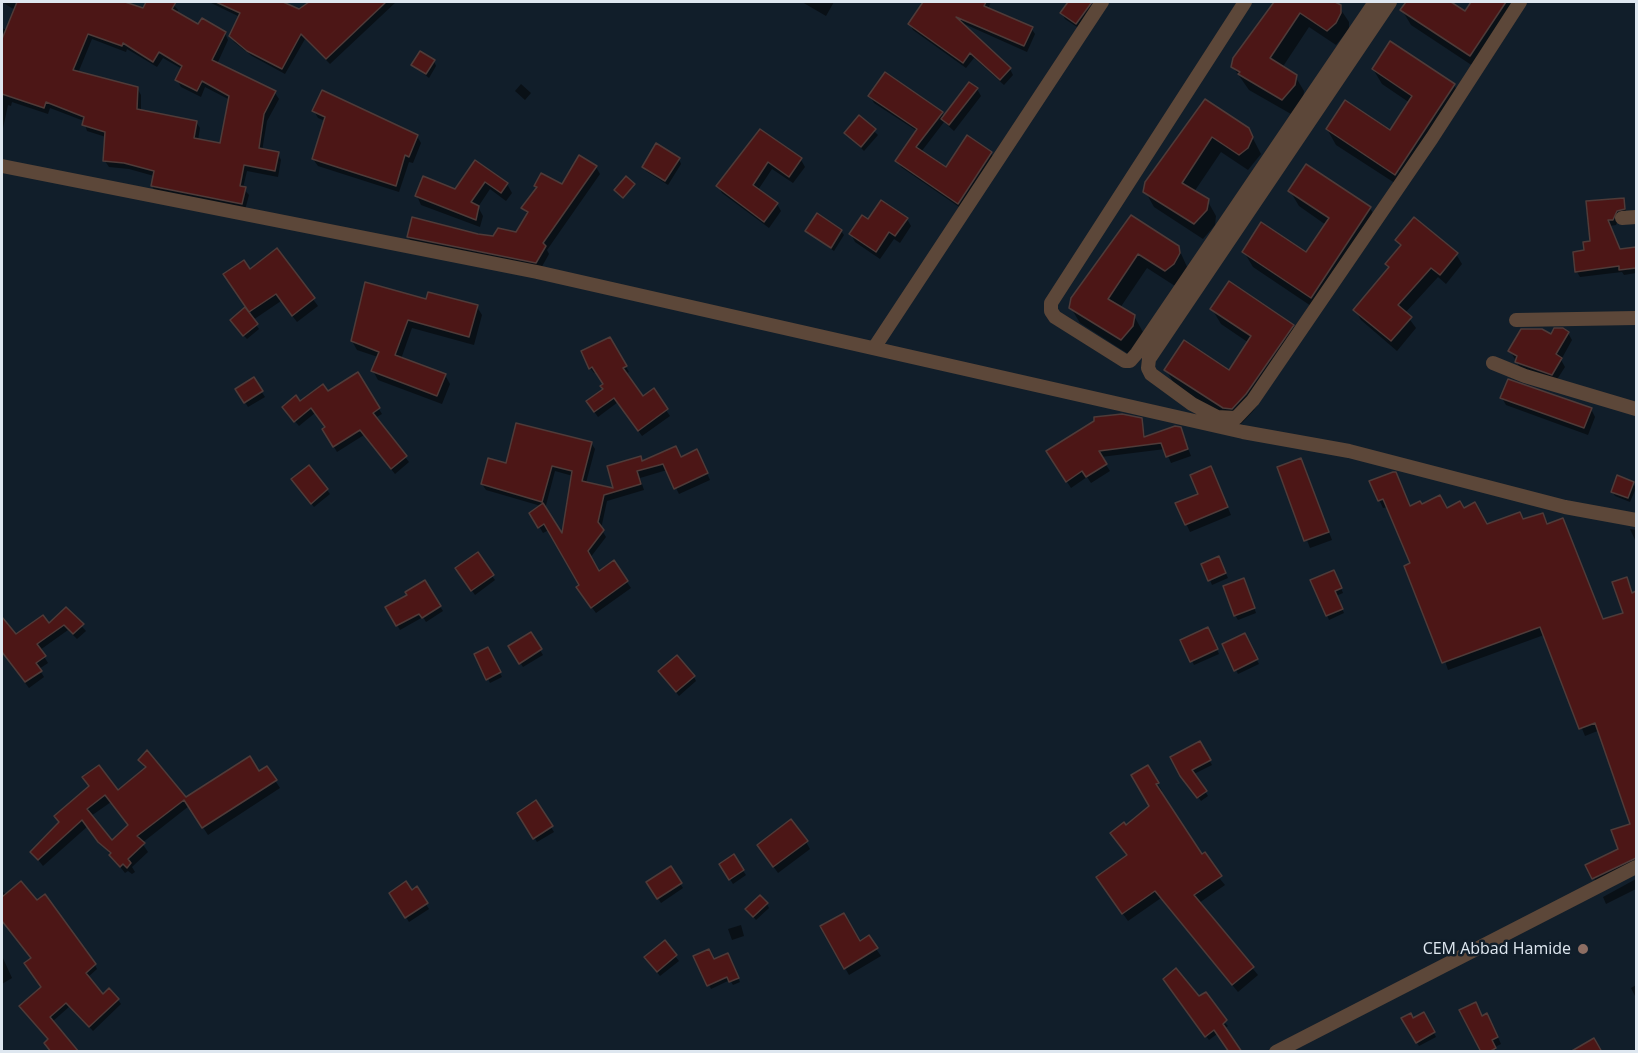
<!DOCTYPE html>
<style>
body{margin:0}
#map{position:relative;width:1638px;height:1053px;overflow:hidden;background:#111e2a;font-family:"Open Sans",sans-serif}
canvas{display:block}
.frame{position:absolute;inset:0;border:3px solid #dee7f0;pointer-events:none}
</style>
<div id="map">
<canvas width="1638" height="1053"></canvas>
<div class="frame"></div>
</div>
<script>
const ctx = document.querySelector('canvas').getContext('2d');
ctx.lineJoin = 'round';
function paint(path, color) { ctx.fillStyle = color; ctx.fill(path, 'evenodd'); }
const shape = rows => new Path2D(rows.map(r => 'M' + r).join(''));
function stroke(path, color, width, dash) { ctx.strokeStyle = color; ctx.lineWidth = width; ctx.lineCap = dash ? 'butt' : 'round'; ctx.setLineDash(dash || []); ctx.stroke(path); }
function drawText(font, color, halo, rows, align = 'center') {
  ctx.font = font + ' "Open Sans",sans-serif'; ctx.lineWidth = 5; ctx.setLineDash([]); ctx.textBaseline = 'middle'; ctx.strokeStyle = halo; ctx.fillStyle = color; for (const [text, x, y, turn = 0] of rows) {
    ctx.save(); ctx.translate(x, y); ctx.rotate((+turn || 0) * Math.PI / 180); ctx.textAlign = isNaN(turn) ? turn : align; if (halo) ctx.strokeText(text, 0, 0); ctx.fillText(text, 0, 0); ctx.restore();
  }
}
const shadow = shape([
 [2,2,121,2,144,10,148,2,171,2,178,10,177,13,199,26,225,33,228,40,217,64,275,93,279,99,267,121,262,151,278,154,281,160,278,177,247,171,243,188,249,195,245,210,156,193,152,186,154,176,129,169,109,167,105,161,106,137,87,131,84,121,50,108,48,114,12,102,11,106,8,105,2,133,2,28,7,30,15,10],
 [92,39,126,52,127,49,157,67,163,58,182,69,177,80,181,87,201,97,205,87,230,100,221,145,198,140,200,128,196,122,141,111,141,95,137,88,78,73],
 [209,2,281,2,299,11,310,2,396,2,330,64,305,39,285,74,252,56,234,42,231,36,240,17],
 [802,2,834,2,826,16],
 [926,2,991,2,988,9,1031,28,1035,34,1027,52,960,22,1010,69,1013,75,1004,85,974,58,966,68,913,30,910,24],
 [1065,2,1090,2,1094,8,1080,29,1065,19,1062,13,1068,4],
 [1275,2,1332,2,1339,7,1349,22,1349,29,1336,45,1309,27,1282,68,1295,76,1304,91,1303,101,1291,114,1249,90,1233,67],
 [1408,2,1448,2,1465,13,1473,2,1524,2,1479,70,1411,25,1402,10],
 [434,61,436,66,429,78,413,65],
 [1373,69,1454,85,1463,101,1404,189,1336,145,1327,129,1390,132,1410,103,1382,84],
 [521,84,531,93,525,100,515,91],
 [977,89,981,96,954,131,944,122,921,152,947,169,991,153,995,159,962,209,901,167,897,161,917,131,874,103,870,96,942,113,944,116],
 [1205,101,1248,129,1261,154,1248,170,1221,152,1194,192,1207,200,1216,216,1215,225,1203,239,1154,207,1145,191],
 [314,111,417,136,421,143,413,163,409,162,399,192,318,166,313,159,325,121,318,118],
 [859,117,878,135,864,151,846,133],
 [760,131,801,160,805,167,793,183,772,169,758,190,777,204,781,211,769,228,722,193,718,186],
 [679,159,681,164,668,185,646,171,644,167],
 [476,162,507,184,512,193,506,201,490,189,478,207,483,216,480,227,421,205,417,196,455,191],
 [596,167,600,174,547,250,549,254,540,270,413,244,408,237,494,238,517,234,528,215,523,208,537,189,536,186,562,186],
 [634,185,624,198,616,192],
 [1290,191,1370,208,1379,223,1320,312,1253,267,1244,252,1307,254,1326,225,1299,206],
 [1623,200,1627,214,1619,217,1616,225,1609,226,1620,251,1636,249,1636,273,1624,275,1622,272,1580,277,1577,272,1592,243,1588,202],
 [1132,217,1178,247,1188,269,1175,286,1147,268,1120,308,1134,316,1143,332,1141,342,1130,355,1080,323,1071,308],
 [907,219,911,226,900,243,894,239,880,259,855,242,851,234,868,221],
 [807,231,841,231,844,235,834,251],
 [1397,240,1456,254,1462,264,1446,284,1438,277,1405,313,1416,328,1397,351,1361,320,1355,310,1390,269,1387,264,1401,247],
 [277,250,318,306,297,322,281,301,253,320,259,329,247,339,234,325,251,313,229,281,250,271],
 [428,301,477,307,482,315,474,345,412,328,401,359,445,375,450,384,442,404,378,380,373,371,378,357,357,350,352,341],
 [1212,309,1293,326,1301,341,1254,410,1241,424,1233,423,1175,385,1166,370,1229,372,1249,343,1221,324],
 [1568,333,1572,340,1561,360,1565,367,1556,381,1521,369,1510,351],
 [610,339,629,372,625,374,642,398,653,391,670,416,642,436,618,402,598,417,591,407,604,390,605,384,597,372,594,373,590,368],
 [357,374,382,414,375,418,409,462,395,474,364,435,337,452,324,430,327,428,315,413,299,426,287,412,300,403,327,393],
 [253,379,265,397,248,407,237,389],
 [1502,398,1591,409,1595,417,1588,435,1506,405],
 [1141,420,1146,438,1180,428,1191,456,1171,463,1165,449,1101,457,1110,471,1091,483,1087,477,1071,488,1048,452],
 [591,443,595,449,586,483,616,490,642,462,700,458,710,480,679,494,667,470,640,478,644,490,607,501,601,529,606,537,590,558,599,573,613,562,631,588,596,613,582,594,581,585,549,530,543,533,531,513,541,506,486,490,482,484,508,465],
 [555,471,573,476,563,537,545,509],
 [309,467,330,494,314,507,296,484],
 [1304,467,1332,540,1310,548,1279,468],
 [1214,476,1231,515,1190,532,1177,504,1200,495],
 [1371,482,1410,507,1463,510,1486,526,1524,520,1543,514,1603,621,1624,613,1626,578,1633,594,1636,593,1636,867,1598,886,1587,865,1620,850,1632,825,1600,730,1585,736,1544,635,1448,670,1412,564,1388,507,1383,508],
 [1633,483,1636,488,1630,502,1615,496,1612,491],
 [1630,529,1636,530,1636,542],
 [1221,563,1228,578,1212,585,1210,580],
 [460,573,492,576,495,580,475,595],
 [1336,576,1343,593,1336,596,1344,613,1329,620,1327,615],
 [424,582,443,611,426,622,423,617,400,630,387,608,409,596],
 [1246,585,1256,613,1238,620,1235,615],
 [66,609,86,631,77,639,68,630,40,650,48,663,39,669,44,677,29,688,2,652,2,630,7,625,16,636,49,626],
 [530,634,543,655,523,667,510,647],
 [1210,634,1219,654,1194,665,1192,661],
 [1244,635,1259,664,1238,674,1236,670],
 [488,649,502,677,490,683,476,655],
 [663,676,694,677,696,681,679,696],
 [1200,743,1212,765,1194,774,1208,796,1201,801,1172,758],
 [140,760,186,799,267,768,280,788,208,835,189,806,142,843,148,852,132,867,135,872,132,874,128,871,125,873,88,826,43,866,32,852,90,787,118,792,146,769],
 [111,802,129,826,112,842,91,816],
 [1148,767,1162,791,1160,793,1201,856,1225,885,1199,903,1258,975,1238,992,1161,898,1128,921,1102,885,1128,856,1112,834,1126,827,1151,806],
 [536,802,554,832,537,842,519,813],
 [806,842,810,849,778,873,763,852],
 [733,856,746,875,733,884,721,865],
 [670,868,683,888,661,903,648,882],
 [1636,879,1636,889,1606,904,1603,897],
 [416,888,429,909,409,922,391,893,411,892],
 [2,891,95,965,97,969,87,978,103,996,118,1000,121,1004,93,1031,70,1006,52,1022,49,1040,43,988,33,959,22,940,2,917],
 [767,904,769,908,756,920,747,909],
 [741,925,744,936,732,940,728,929],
 [822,927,860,943,868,937,881,956,849,975],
 [664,942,679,961,660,976,649,962],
 [2,956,12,978,2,984],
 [695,957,714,961,729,959,740,982,733,985,730,980,711,989],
 [1168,983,1199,998,1228,1026,1209,1040],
 [1636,985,1636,998,1631,988],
 [1424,1014,1436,1037,1419,1046,1403,1019,1413,1020],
 [1482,1017,1491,1022,1501,1044,1495,1047,1497,1052,1482,1052]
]);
const building = shape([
 [17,2,125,2,143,8,146,2,176,2,172,9,198,24,202,18,226,32,212,60,276,91,264,114,259,148,279,152,275,171,244,165,240,186,246,187,242,204,151,186,154,171,124,163,103,161,105,132,82,125,84,117,46,102,44,108,2,94,2,39,17,2],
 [88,34,122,46,123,43,153,62,159,52,182,66,175,80,197,91,202,81,229,96,220,143,194,138,197,121,137,109,138,87,73,70,88,34],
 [216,2,283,2,299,9,309,2,386,2,326,59,301,34,282,69,247,51,229,36,240,13,216,2],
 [921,2,986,2,984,6,1033,27,1024,46,956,17,1011,68,1000,80,970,53,963,63,908,24,923,2,921,2],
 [1068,2,1092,2,1076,24,1060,13,1068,2],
 [1274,2,1335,2,1341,5,1341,13,1336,23,1327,31,1300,13,1270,58,1297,75,1295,85,1282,100,1238,74,1240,72,1231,67,1233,58,1274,2],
 [1406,2,1451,2,1465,11,1471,2,1506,2,1470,56,1400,10,1406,2],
 [1390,41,1455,84,1395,175,1326,129,1345,100,1390,130,1412,96,1372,69,1390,41],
 [420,51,435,60,426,74,411,65,420,51],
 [885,72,943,112,916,147,946,167,967,135,992,152,958,204,895,161,917,129,868,96,885,72],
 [969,82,978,88,949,125,941,119,969,82],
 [322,90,418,135,409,157,405,155,396,186,312,159,325,117,312,111,322,90],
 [1205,99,1249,128,1253,137,1248,148,1239,155,1212,137,1182,183,1209,199,1207,210,1194,224,1143,192,1145,182,1205,99],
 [859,115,876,129,861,147,844,133,859,115],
 [760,129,802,158,789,177,768,162,753,185,778,203,764,222,716,186,760,129],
 [656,143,680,158,665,181,642,167,656,143],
 [579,155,597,166,543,243,546,246,536,263,407,237,412,217,478,234,493,236,498,228,516,232,528,212,521,208,537,187,534,186,541,173,562,184,579,155],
 [475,160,508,183,501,193,485,182,471,202,479,206,476,220,415,196,423,176,455,189,475,160],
 [1306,164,1371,207,1311,298,1242,252,1261,222,1306,252,1329,218,1288,191,1306,164],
 [626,176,635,184,623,198,614,190,626,176],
 [1624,198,1625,209,1617,211,1613,220,1608,220,1620,249,1636,247,1636,268,1619,270,1619,266,1575,272,1573,252,1584,250,1583,242,1590,241,1586,201,1624,198],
 [881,200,908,218,895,236,889,232,876,252,849,234,862,215,868,219,881,200],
 [817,213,842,230,831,248,805,231,817,213],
 [1131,215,1179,246,1180,253,1174,264,1165,271,1138,254,1108,299,1135,315,1133,326,1121,340,1069,308,1071,298,1131,215],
 [1414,217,1458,253,1440,275,1431,268,1398,305,1412,317,1391,341,1353,310,1389,267,1385,264,1401,245,1395,240,1414,217],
 [277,248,315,298,292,316,276,294,249,312,223,274,244,260,250,269,277,248],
 [1229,281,1294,325,1246,394,1232,409,1223,408,1164,370,1184,340,1229,370,1251,336,1210,309,1229,281],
 [365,282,426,299,428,292,478,305,469,337,408,320,395,355,446,374,437,396,371,371,379,352,351,341,365,282],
 [245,307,258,324,243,336,230,320,245,307],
 [1554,328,1563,328,1569,332,1556,354,1562,358,1552,375,1515,362,1517,356,1508,351,1521,329,1542,329,1551,334,1554,328],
 [610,337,627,366,623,368,643,396,654,388,668,409,638,431,614,398,594,412,586,401,603,389,600,386,603,384,592,367,589,369,581,351,610,337],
 [358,372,380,408,373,413,407,456,391,469,360,430,333,447,322,429,325,427,311,408,294,422,282,407,296,395,300,401,323,384,328,391,358,372],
 [254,377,263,391,244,403,235,389,254,377],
 [1508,379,1592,408,1584,428,1500,398,1508,379],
 [1122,414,1142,418,1144,437,1175,426,1181,427,1188,449,1166,457,1161,443,1099,451,1107,464,1086,477,1082,471,1066,482,1046,451,1094,421,1094,417,1122,414],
 [516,423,592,442,582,481,613,488,607,466,641,456,642,461,676,446,681,457,697,449,708,473,674,489,663,464,637,471,641,484,604,495,598,522,604,530,588,551,599,571,614,560,628,581,591,608,576,587,579,585,544,524,538,528,529,513,543,503,562,533,572,471,552,466,542,502,481,484,488,458,506,463,516,423],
 [1301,458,1329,532,1304,541,1277,467,1301,458],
 [309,465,328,489,311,504,291,479,309,465],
 [1211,466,1228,507,1185,525,1175,503,1198,494,1190,475,1211,466],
 [1393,472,1396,472,1410,506,1420,501,1422,504,1440,495,1447,508,1460,501,1464,508,1475,502,1487,524,1520,512,1523,519,1543,513,1547,524,1563,518,1603,619,1623,613,1612,582,1627,577,1632,593,1636,591,1636,858,1592,879,1585,865,1618,849,1611,830,1630,824,1595,723,1579,729,1540,627,1442,663,1404,566,1410,563,1383,499,1378,501,1369,481,1393,472],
 [1617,475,1634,482,1628,498,1611,492,1617,475],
 [478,552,494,575,471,591,455,568,478,552],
 [1219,556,1226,573,1208,581,1201,564,1219,556],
 [1334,570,1342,588,1335,591,1343,609,1326,616,1310,580,1334,570],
 [1244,578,1255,608,1234,616,1223,586,1244,578],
 [425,580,441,606,422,618,419,614,396,626,385,607,407,595,405,592,425,580],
 [66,607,84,624,73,634,64,625,37,644,46,656,36,663,42,671,25,682,2,652,2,617,16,634,43,615,49,623,66,607],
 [1208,627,1218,649,1190,662,1180,640,1208,627],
 [531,632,542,649,519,664,508,646,531,632],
 [1245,633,1258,659,1234,671,1222,644,1245,633],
 [488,647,501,672,486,680,474,654,488,647],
 [677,655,695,676,676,692,658,671,677,655],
 [1200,741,1211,760,1192,770,1207,791,1197,798,1180,776,1170,757,1200,741],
 [147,750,186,797,250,756,259,771,267,766,277,780,202,828,184,800,137,836,145,843,128,859,131,863,127,868,123,864,120,867,109,855,111,853,98,842,82,820,38,860,30,852,59,822,54,816,89,786,82,777,99,765,118,790,146,767,138,760,147,750],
 [105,795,128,825,112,840,87,809,105,795],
 [1148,765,1159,783,1156,784,1202,854,1205,852,1222,876,1194,895,1254,967,1232,985,1155,891,1122,914,1096,877,1127,855,1110,833,1124,822,1126,825,1149,806,1131,775,1148,765],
 [536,800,553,826,533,839,517,813,536,800],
 [791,819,808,841,773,867,757,845,791,819],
 [734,854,744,870,729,880,719,864,734,854],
 [671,866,682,883,657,899,646,882,671,866],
 [21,881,37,900,45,894,96,964,86,973,103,994,109,988,119,999,89,1027,66,1003,50,1017,79,1052,51,1052,44,1043,48,1039,19,1006,41,987,24,963,31,958,2,921,2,897,21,881],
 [406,881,412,890,417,886,428,903,405,918,389,893,406,881],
 [760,895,768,903,753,917,745,909,760,895],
 [844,913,860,941,869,935,878,948,844,969,820,926,844,913],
 [665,940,677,955,657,972,644,957,665,940],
 [709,949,714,959,728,953,739,978,729,982,727,977,707,986,693,956,709,949],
 [1176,968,1199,996,1206,992,1227,1020,1223,1024,1242,1052,1229,1052,1214,1030,1205,1037,1163,979,1176,968],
 [1476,1002,1482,1016,1487,1013,1498,1037,1492,1040,1496,1048,1489,1052,1481,1052,1459,1010,1476,1002],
 [1424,1012,1435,1032,1416,1043,1401,1018,1411,1013,1413,1018,1424,1012],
 [1594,1038,1602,1052,1570,1052,1594,1038]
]);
const minor = shape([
 [1245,2,1051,303,1051,311,1055,317,1125,361,1130,361,1137,353,1375,2],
 [1390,2,1149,359,1148,368,1151,374,1192,404,1217,417,1236,418,1253,400,1432,138,1520,2],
 [2,166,537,272,1243,432,1349,451,1565,507,1636,520],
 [1622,218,1636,217],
 [1516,320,1636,318],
 [874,348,1102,2],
 [1493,363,1525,376,1636,409],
 [1276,1052,1636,867]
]);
const markers = [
 [1583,949,6,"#8d6e63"]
];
const poiNames = [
 ["CEM Abbad Hamide",1571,949]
];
paint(shadow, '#0007');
paint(building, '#4c1616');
stroke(building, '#4f3b39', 1.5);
stroke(minor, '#5c4739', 14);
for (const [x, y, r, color] of markers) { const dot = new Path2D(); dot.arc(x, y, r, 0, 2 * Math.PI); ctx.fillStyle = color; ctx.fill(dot); stroke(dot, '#111e2a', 2); }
drawText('16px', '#dee7f0', '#111e2a', poiNames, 'right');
</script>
